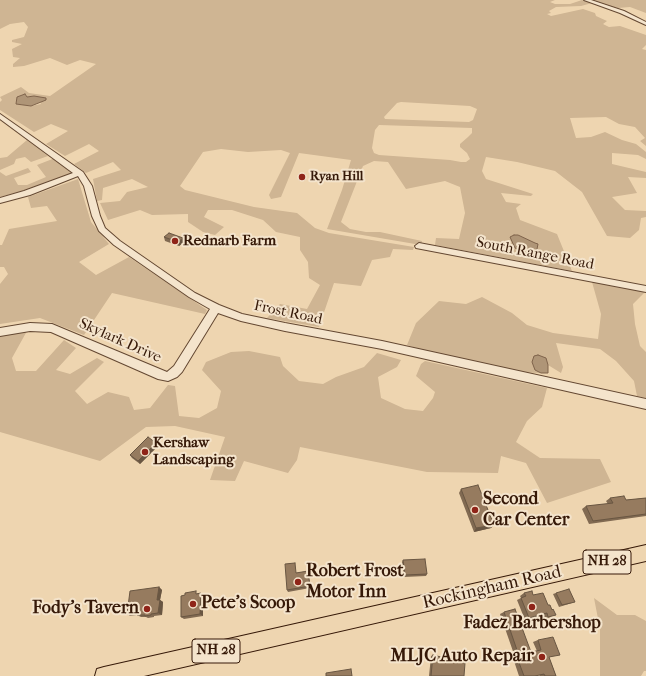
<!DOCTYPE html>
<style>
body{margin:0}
canvas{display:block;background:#eed5b0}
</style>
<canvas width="646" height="676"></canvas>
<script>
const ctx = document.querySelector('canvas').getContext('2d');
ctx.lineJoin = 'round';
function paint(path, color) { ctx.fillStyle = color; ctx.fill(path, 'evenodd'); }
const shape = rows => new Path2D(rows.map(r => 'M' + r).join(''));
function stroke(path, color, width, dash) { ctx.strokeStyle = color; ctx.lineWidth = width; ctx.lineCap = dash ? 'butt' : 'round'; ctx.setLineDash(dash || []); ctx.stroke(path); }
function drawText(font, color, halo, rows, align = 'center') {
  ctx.font = font + ' "IM FELL French Canon",serif'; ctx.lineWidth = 4; ctx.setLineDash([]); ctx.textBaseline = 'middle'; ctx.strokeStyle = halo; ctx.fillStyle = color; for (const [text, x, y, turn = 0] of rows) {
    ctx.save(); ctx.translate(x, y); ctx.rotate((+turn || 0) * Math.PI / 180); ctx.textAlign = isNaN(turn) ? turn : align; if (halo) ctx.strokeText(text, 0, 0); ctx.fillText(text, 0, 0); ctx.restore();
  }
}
const green = shape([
 [0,0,555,0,550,2,555,4,570,4,582,0,592,3,581,6,556,7,549,11,551,13,547,14,551,16,583,9,595,13,596,16,607,21,603,24,609,27,620,26,646,35,646,45,642,49,646,50,646,146,640,141,645,138,635,127,619,124,606,117,570,118,576,138,591,137,605,132,622,140,636,144,646,152,646,159,638,155,612,153,612,164,646,172,646,178,628,177,637,193,612,197,625,210,646,211,646,217,641,218,639,230,630,238,607,236,582,192,555,171,517,162,486,157,482,171,486,179,533,194,531,196,501,193,506,202,521,204,516,208,520,220,557,234,572,271,435,245,436,238,459,239,465,213,460,187,445,181,406,189,388,162,374,161,363,166,341,222,350,229,366,232,380,232,422,241,421,245,327,229,342,190,351,160,299,153,281,197,271,199,269,195,290,153,281,150,248,152,221,149,203,152,180,186,185,190,254,207,297,213,315,228,329,233,414,247,413,250,393,249,390,257,372,260,361,286,334,283,319,327,267,318,280,304,307,309,320,285,309,278,308,262,300,250,300,237,276,232,263,220,232,210,208,210,204,217,224,227,215,235,203,232,188,222,188,214,152,215,140,210,108,220,100,203,120,201,127,192,148,187,132,179,103,188,102,200,97,201,93,179,121,170,113,162,86,173,74,164,99,151,89,144,65,156,46,144,68,131,51,124,34,132,0,110,0,102,2,100,0,97,21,87,29,93,50,96,96,64,80,60,67,65,50,58,24,66,13,67,13,64,20,58,13,57,12,49,22,44,12,42,12,40,24,37,28,27,24,22,10,24,0,29],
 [25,94,27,97,33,96,39,98,41,104,31,106,16,104,17,97],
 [401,102,470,106,477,109,473,120,469,122,385,119,384,117,397,103],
 [379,125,472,128,472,133,468,137,460,144,460,147,467,153,470,159,466,162,461,162,450,160,379,155,374,153,372,148,375,130],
 [589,0,646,0,646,13,630,7,618,8],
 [27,140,48,156,31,162,25,157,16,159,14,164,0,170,0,158,7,157],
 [55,158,72,173,22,191,0,197,0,172,6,176,28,168,31,172,14,178,18,185,27,185,46,177,37,165],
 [78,179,91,222,109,244,79,262,96,275,129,257,207,310,205,314,112,293,84,335,40,318,0,324,0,284,8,274,4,267,0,267,0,245,2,245,9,229,57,221,47,206,31,208,28,197],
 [592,282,645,292,633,304,635,324,640,346,646,352,646,398,637,396,634,381,616,361,600,349,556,343,563,367,561,373,548,365,545,358,535,370,541,373,510,372,432,353,407,345,416,323,439,301,466,304,482,297,512,313,527,325,553,333,598,339,601,314],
 [27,331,12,358,16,371,36,371,64,340,76,348,56,370,70,374,97,358,104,362,75,391,87,404,108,392,129,397,134,410,150,408,168,385,175,386,179,416,199,418,217,408,221,391,202,370,206,362,231,352,249,351,280,357,283,366,299,381,323,384,336,377,364,367,377,353,401,360,397,367,378,377,381,398,405,409,423,411,433,398,435,392,416,376,421,364,425,361,547,388,542,407,527,421,516,442,540,458,600,459,611,482,547,503,526,463,501,456,498,473,427,472,300,447,297,460,288,473,244,461,235,481,210,480,225,437,175,426,146,427,100,461,0,432,0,334],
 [594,598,617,615,635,615,646,621,646,671,644,671,641,676,600,676,600,629]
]);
const water = shape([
 [25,94,27,97,34,96,46,98,46,100,31,106,16,104,17,97,25,94],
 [514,235,518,235,535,243,538,244,537,249,533,253,530,254,515,248,510,237,514,235],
 [538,355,546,358,548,365,548,373,541,373,535,370,532,362,534,356,538,355]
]);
const minor = shape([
 [584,0,591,0,624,11,646,22,646,25,620,13,584,0],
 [0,114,83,172,92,186,100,216,105,228,120,241,195,293,219,305,242,314,285,323,382,341,646,399,646,409,382,349,285,331,241,321,218,313,182,372,177,377,168,381,158,379,51,332,30,331,0,336,0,328,30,323,52,324,167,372,174,366,210,309,189,297,114,245,99,231,92,216,84,186,78,176,30,195,0,203,0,198,24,191,73,173,0,119,0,114],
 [419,243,646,286,646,292,416,248,415,246,419,243]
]);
const major = shape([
 [646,545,646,561,144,676,95,676,97,669,104,667,646,545]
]);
const wall = shape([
 [164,237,184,242,179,246,165,241],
 [156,443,158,446,140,464,132,458,130,455],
 [461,489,494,525,491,528,474,532,459,493],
 [610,498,626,500,646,498,646,516,589,524,582,509,586,506,608,504,606,501],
 [403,560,427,574,426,576,404,577,402,562],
 [308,571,310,588,288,592,287,590,296,573],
 [159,587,162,590,160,600,163,602,162,615,154,616,154,617,148,618,146,617,141,617,137,615,130,616,127,614],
 [198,593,201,593,203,595,203,616,184,619,181,617],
 [524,593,533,595,551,617,544,619,542,616,525,620,517,600,521,598,520,596],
 [556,593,572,603,559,607,553,594],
 [504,612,531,652,537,651,533,642,538,640,549,657,556,676,540,676,539,675,535,676,519,676,514,661,516,660,500,614],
 [433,655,464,676,429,676,431,656]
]);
const shadedWall = shape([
 [183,238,184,242,179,246,178,242],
 [156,443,158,446,140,464,138,461],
 [494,525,491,528,474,532,476,528],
 [159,587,162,590,160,600,163,602,162,615,158,613,157,600],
 [201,593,203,595,203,616,200,614],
 [547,613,542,616,525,620,529,618]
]);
const building = shape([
 [169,233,183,238,178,242,164,237,169,233],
 [148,437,156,443,138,461,130,455,148,437],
 [478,485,494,525,476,528,461,489,478,485],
 [624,496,626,500,646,498,646,514,593,521,586,506,613,503,610,498,624,496],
 [425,559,427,574,405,575,403,560,425,559],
 [295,563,296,573,308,571,310,586,287,590,285,564,295,563],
 [159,587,157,600,160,600,158,613,151,614,151,615,145,616,145,615,137,615,137,613,127,614,130,591,159,587],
 [569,589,575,602,562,605,556,593,569,589],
 [196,591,196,594,201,593,200,614,181,617,181,596,185,595,185,593,196,591],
 [532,591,533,595,543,593,548,605,550,605,552,610,553,609,556,615,548,617,547,613,529,618,521,598,526,596,524,593,532,591],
 [515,609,531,652,541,650,538,640,553,637,560,655,549,657,556,676,545,676,544,674,535,676,524,676,518,660,520,659,504,612,515,609],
 [433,655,465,663,464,676,431,676,433,655],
 [351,669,352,676,326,676,326,673,351,669]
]);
const markers = [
 [302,177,4,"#8f2418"],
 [175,241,4,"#8f2418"],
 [145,452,4,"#8f2418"],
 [475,510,4,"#8f2418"],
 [298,582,4,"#8f2418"],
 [193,604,4,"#8f2418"],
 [532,607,4,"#8f2418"],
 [147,609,4,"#8f2418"],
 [542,657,4,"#8f2418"]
];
const farPoinames = [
 ["Ryan Hill",310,177]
];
const shields = [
 [607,562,48],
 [216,651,48]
];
const shieldNames = [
 ["NH 28",607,562],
 ["NH 28",216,651]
];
const poiNames = [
 ["Rednarb Farm",183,241],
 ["Kershaw",153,443],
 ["Landscaping",153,460]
];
const streetNames = [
 ["South Range Road",535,254,11],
 ["Frost Road",288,313,12],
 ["Skylark Drive",120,341,24]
];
const nearPoinames = [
 ["Second",483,500],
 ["Car Center",483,521],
 ["Robert Frost",306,572],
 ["Motor Inn",306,593],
 ["Pete's Scoop",201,604],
 ["Fody's Tavern",139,609,"right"],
 ["Fadez Barbershop",532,624,"center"],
 ["MLJC Auto Repair",534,657,"right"]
];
const nearStreetnames = [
 ["Rockingham Road",492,588,-13]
];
paint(green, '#cfb593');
paint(water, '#af9577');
stroke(water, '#7f634b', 1);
stroke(minor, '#644832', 2);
stroke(major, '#361908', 2);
paint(minor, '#f4e4cc');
paint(major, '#eed5b0');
paint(wall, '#816a52');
paint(shadedWall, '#695642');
paint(building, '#967b5f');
stroke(building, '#695642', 1);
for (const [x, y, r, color] of markers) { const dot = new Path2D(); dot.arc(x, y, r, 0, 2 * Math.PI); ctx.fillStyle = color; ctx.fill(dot); stroke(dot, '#f4e4cc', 1.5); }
drawText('bold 13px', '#361908', '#f4e4cc', farPoinames, 'left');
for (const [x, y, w] of shields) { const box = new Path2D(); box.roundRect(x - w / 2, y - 12, w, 24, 3); ctx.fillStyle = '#f4e4cc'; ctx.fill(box); stroke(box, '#361908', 1); }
drawText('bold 14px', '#361908', null, shieldNames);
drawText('bold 15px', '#361908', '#f4e4cc', poiNames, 'left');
drawText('15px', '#361908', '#f4e4cc', streetNames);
drawText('bold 18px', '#361908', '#f4e4cc', nearPoinames, 'left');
drawText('18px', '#361908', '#f4e4cc', nearStreetnames);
</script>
